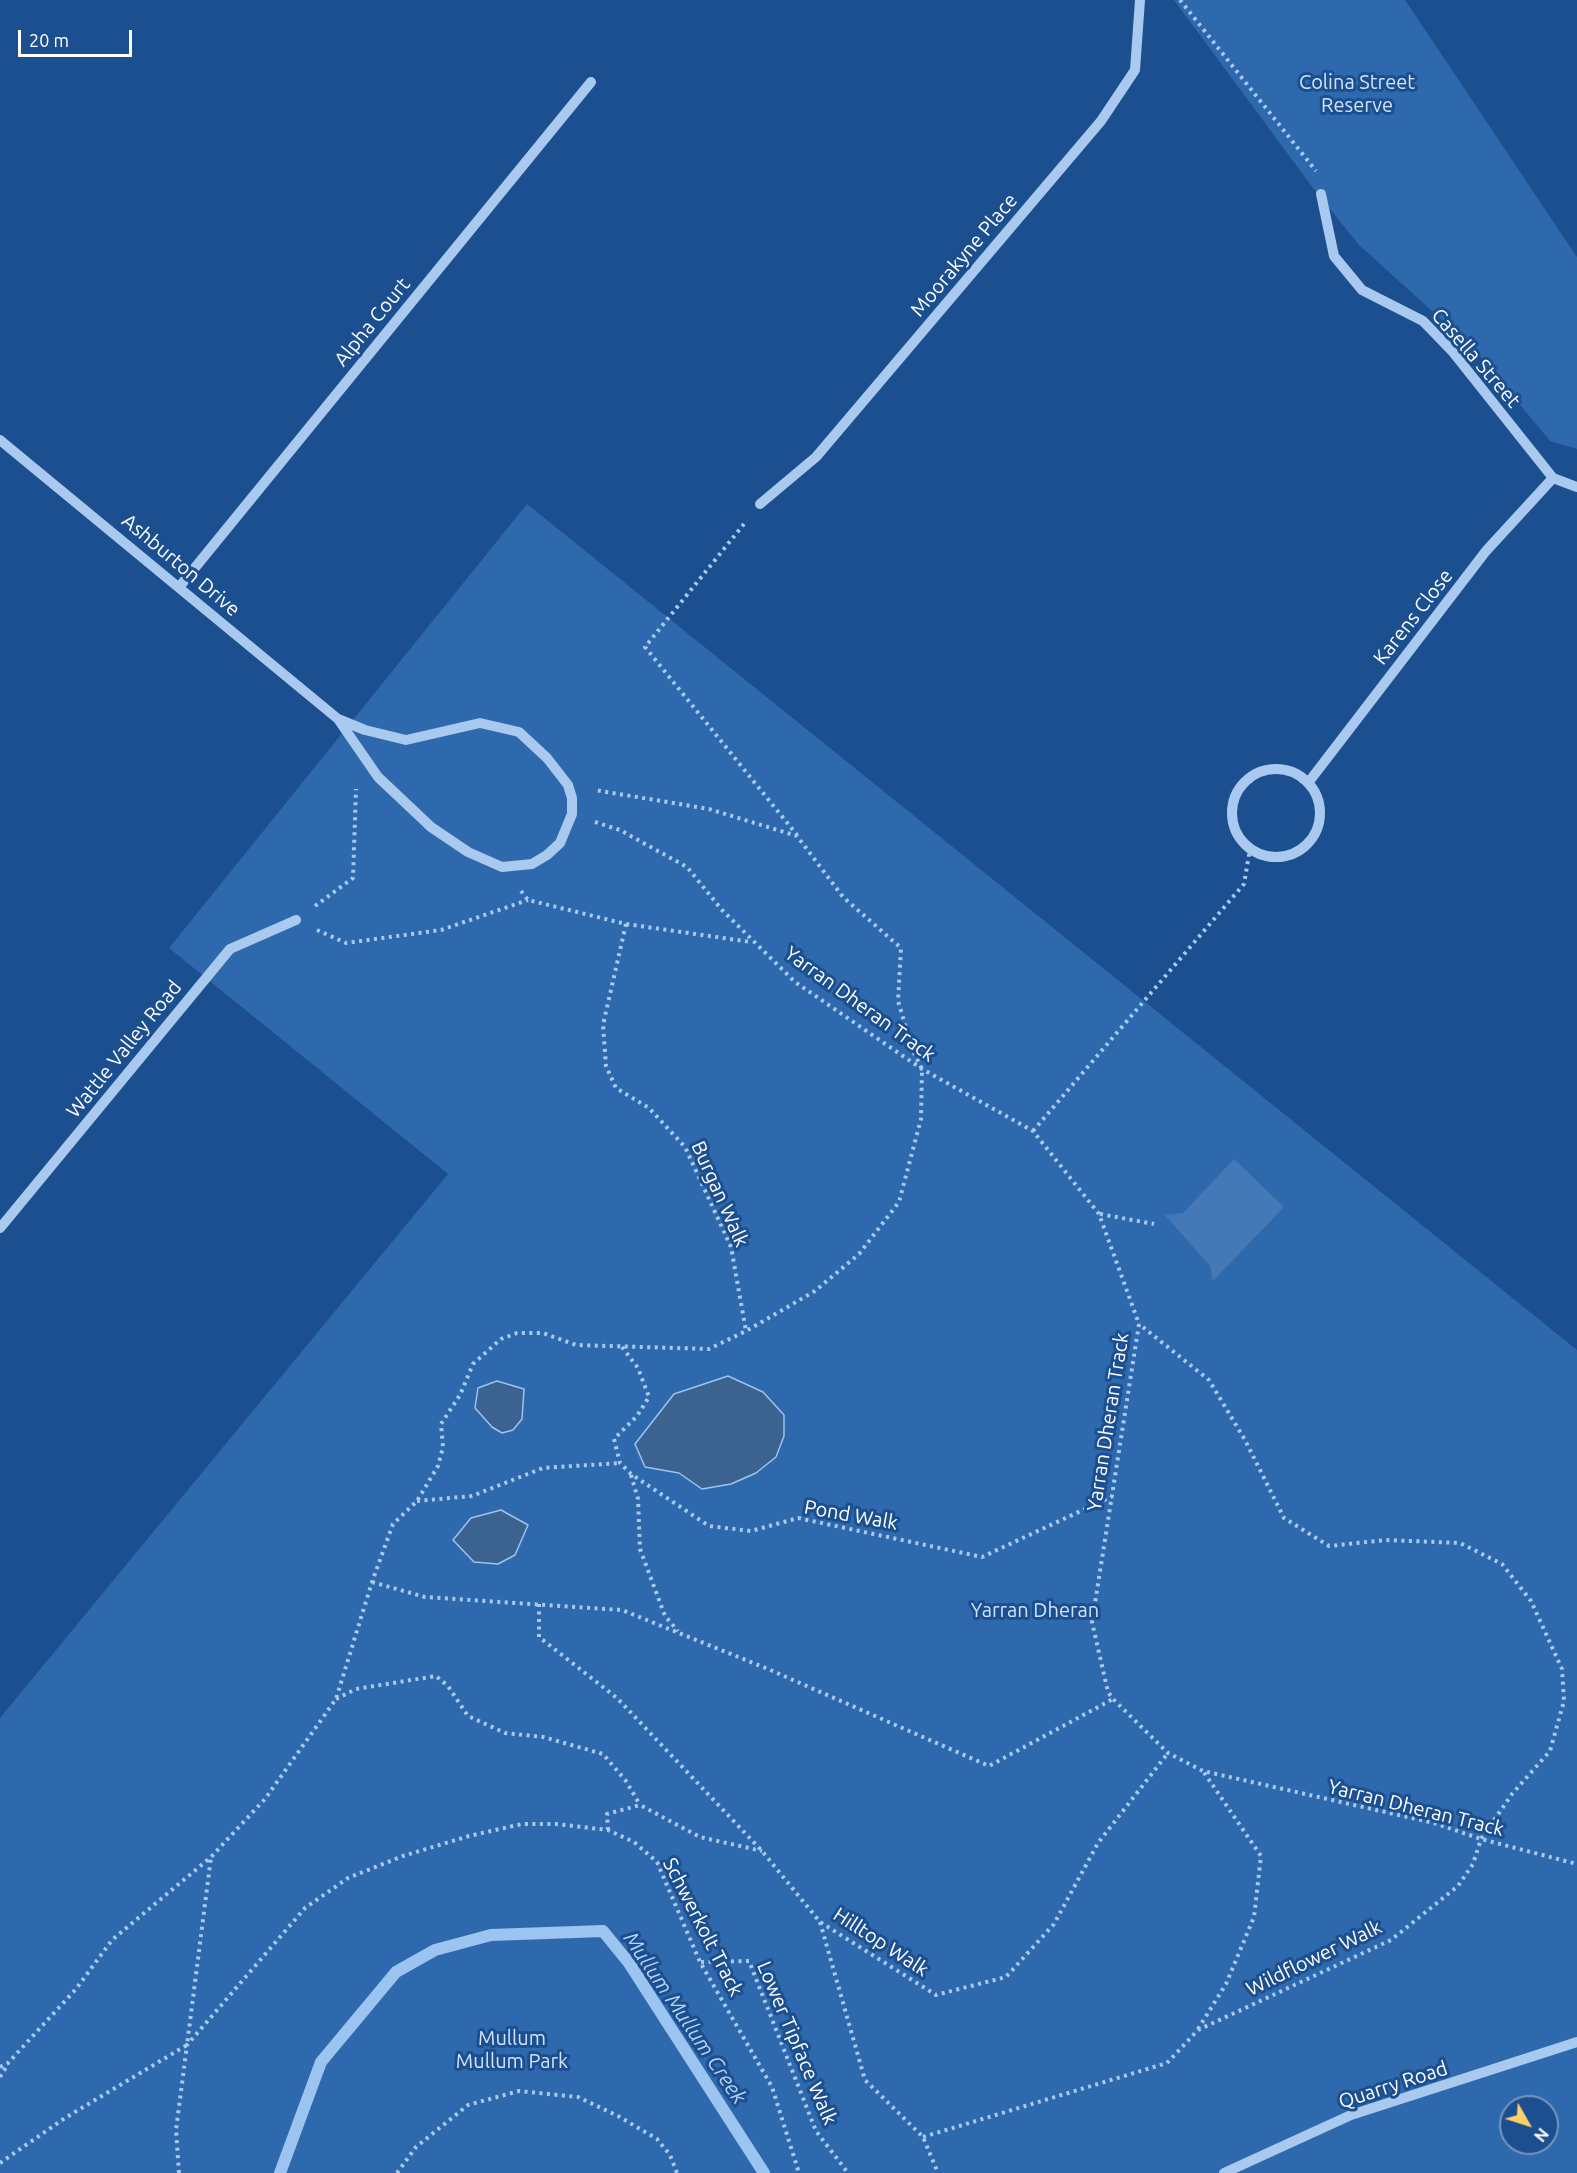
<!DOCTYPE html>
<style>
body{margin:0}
#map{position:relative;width:1577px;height:2173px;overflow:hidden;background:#1b4f8f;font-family:Ubuntu,sans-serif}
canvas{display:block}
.north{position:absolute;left:1499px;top:2095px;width:60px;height:60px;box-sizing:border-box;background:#1b4f8f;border:2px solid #7695bc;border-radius:50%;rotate:129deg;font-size:16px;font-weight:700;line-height:24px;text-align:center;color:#fff}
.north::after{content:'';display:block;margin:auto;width:21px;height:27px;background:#ffd166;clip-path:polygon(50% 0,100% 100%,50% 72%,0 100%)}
.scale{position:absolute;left:18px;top:30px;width:114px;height:27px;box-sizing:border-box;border:3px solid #fff;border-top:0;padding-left:8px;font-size:18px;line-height:21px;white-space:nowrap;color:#fff;-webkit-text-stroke:4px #1b4f8f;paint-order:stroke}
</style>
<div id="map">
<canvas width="1577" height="2173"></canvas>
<div class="north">N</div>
<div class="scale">20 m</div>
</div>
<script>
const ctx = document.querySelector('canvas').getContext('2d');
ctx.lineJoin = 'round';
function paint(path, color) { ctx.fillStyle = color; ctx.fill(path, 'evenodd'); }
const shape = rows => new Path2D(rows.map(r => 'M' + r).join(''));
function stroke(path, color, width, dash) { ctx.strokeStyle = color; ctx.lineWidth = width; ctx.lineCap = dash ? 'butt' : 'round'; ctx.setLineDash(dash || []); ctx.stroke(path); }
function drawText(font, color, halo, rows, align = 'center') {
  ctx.font = font + ' Ubuntu,sans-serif'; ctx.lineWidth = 6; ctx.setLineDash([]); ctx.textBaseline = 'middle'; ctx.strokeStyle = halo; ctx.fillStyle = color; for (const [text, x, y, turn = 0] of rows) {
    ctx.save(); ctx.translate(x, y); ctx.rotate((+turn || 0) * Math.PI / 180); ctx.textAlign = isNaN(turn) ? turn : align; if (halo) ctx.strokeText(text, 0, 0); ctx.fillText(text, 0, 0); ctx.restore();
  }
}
const green = shape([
 [1174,0,1405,0,1577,257,1577,449,1550,441,1473,348,1359,245,1310,184],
 [527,504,1577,1350,1577,2173,0,2173,0,1718,448,1174,169,948],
 [1511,2107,1547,2107,1547,2143,1511,2143]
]);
const water = shape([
 [728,1376,763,1392,784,1415,784,1436,776,1457,756,1473,731,1484,702,1489,679,1473,645,1467,635,1444,674,1394,728,1376],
 [497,1381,524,1389,522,1419,513,1430,502,1433,492,1427,475,1408,478,1388,497,1381],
 [501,1510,528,1525,515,1555,498,1564,474,1562,453,1540,471,1518,501,1510]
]);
const stream = shape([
 [280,2173,321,2062,396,1972,435,1950,491,1935,603,1931,629,1963,764,2173]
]);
const building = shape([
 [1234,1159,1284,1207,1213,1281,1210,1266,1165,1215,1183,1213]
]);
const path = shape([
 [1180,0,1316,171],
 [744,524,645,647,797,835],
 [595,822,620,830,687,867,722,910,795,982,922,1069,1033,1131,1099,1214,1139,1324,1092,1622,1108,1692,1113,1699,1168,1753,1203,1771,1434,1823,1481,1839,1577,1864],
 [521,891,528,900,626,924,751,942],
 [315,906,353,878,356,789],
 [626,924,603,1025,606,1066,616,1088,649,1108,685,1147,731,1247,746,1331],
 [317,930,346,943,441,930,528,900],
 [1033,1131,1244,884,1250,849],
 [1100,1214,1154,1224],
 [622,1347,638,1368,649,1397,637,1416,614,1439,620,1463,631,1474,709,1526,751,1531,798,1518,982,1557,1113,1496],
 [631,1475,638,1499,640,1549,665,1616,678,1631],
 [417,1501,472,1496,543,1468,620,1463],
 [372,1582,425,1597,622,1610,768,1669,989,1766,1113,1699],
 [539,1604,539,1637,617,1698,762,1851,820,1922,936,1995,1006,1977,1054,1924,1098,1843,1168,1753],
 [336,1699,356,1689,436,1676,448,1686,468,1716,505,1733,543,1737,603,1754,626,1781,640,1805],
 [608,1830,607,1814,640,1805,700,1837,762,1851],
 [820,1922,865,2080,923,2137,938,2173],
 [701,1962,749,1961,816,2131,848,2173],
 [1198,2029,1226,1984,1254,1917,1261,1856,1203,1771],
 [0,2067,8,2063,76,1989,112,1940,211,1857,265,1799,336,1699,372,1582,393,1524,417,1501,438,1466,443,1447,441,1424,460,1395,473,1364,501,1339,517,1333,543,1333,576,1345,709,1349,746,1331,815,1291,859,1254,899,1202,921,1119,922,1069,913,1051,898,1001,901,948,843,897,797,836,709,809,595,790],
 [0,2077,8,2064],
 [923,2137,1167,2063,1198,2030,1391,1940,1458,1886,1473,1864,1481,1839,1512,1794,1550,1751,1564,1701,1562,1669,1531,1601,1502,1564,1460,1543,1386,1540,1329,1546,1284,1518,1245,1440,1209,1380,1139,1324],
 [0,2163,65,2118,187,2045,211,1857],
 [179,2173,176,2130,187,2045,305,1908,348,1878,403,1856,469,1836,522,1824,556,1824,608,1830,634,1842,657,1862,700,1962,772,2087,799,2173],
 [397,2173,416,2147,468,2105,519,2091,578,2097,618,2116,657,2139,670,2155,677,2173]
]);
const minor = shape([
 [1321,194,1334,256,1362,290,1423,321,1452,351,1553,478,1577,487],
 [0,440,338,719,378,777,431,827,468,852,502,867,532,864,547,855,560,843,572,814,572,798,568,785,547,758,519,732,480,723,406,740,365,730,338,719],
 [760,504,816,457,1101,121,1135,70,1140,0],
 [180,586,591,82],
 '1232 813a44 44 0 1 1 88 0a44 44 0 1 1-88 0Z',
 [1308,783,1486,551,1553,478],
 [0,1228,230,949,296,920],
 [1224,2173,1351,2115,1577,2042]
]);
const parkNames = [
 ["Colina Street",1357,82],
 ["Reserve",1357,105],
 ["Yarran Dheran",1035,1610],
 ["Mullum",512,2038],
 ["Mullum Park",512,2061]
];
const streetNames = [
 ["Moorakyne Place",964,255,-50],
 ["Alpha Court",372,322,-51],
 ["Casella Street",1476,358,49],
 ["Ashburton Drive",181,565,40],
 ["Karens Close",1413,617,-52],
 ["Yarran Dheran Track",860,1004,36],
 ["Wattle Valley Road",124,1049,-51],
 ["Burgan Walk",720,1194,66],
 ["Yarran Dheran Track",1108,1422,-81],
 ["Pond Walk",851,1515,10],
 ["Yarran Dheran Track",1416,1808,14],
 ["Schwerkolt Track",703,1927,63],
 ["Hilltop Walk",881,1942,33],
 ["Wildflower Walk",1314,1958,-26],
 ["Lower Tipface Walk",797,2043,67],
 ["Quarry Road",1393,2085,-18]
];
const waterNames = [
 ["Mullum Mullum Creek",685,2018,56]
];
paint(green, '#2e69ad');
paint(water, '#3c6290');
stroke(water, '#9cc4f0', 1.5);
stroke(stream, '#9cc4f0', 12);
paint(building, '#4478b7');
stroke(path, '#a9c9ee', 4, [3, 4.5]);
stroke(minor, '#a9c9ee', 10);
drawText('20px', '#cfe3fa', '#1b4f8f', parkNames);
drawText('20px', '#fff', '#1b4f8f', streetNames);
drawText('italic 21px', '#b5d3f5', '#1b4f8f', waterNames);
</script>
